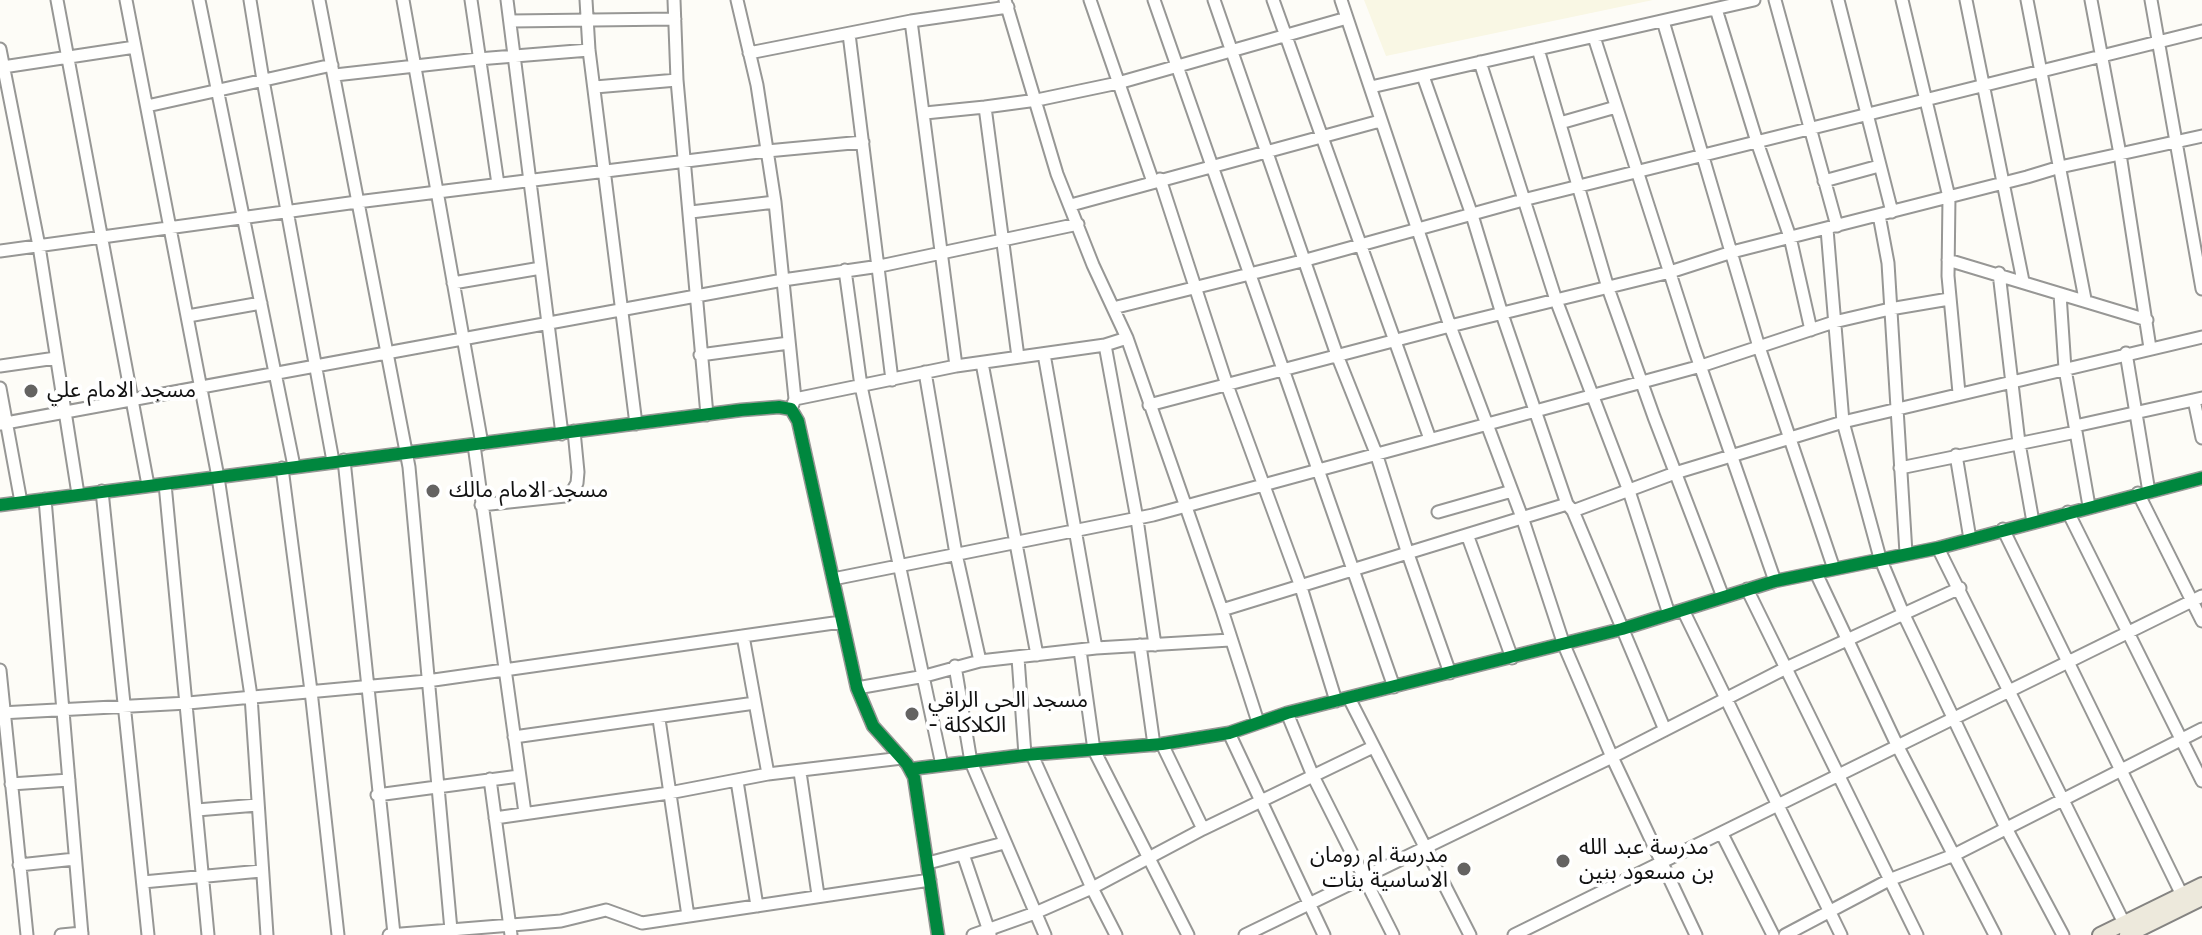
<!DOCTYPE html>
<meta charset="utf-8">
<style>
body{margin:0}
canvas{display:block;background:#fdfcf7}
</style>
<canvas width="2202" height="935"></canvas>
<script>
const ctx = document.querySelector('canvas').getContext('2d');
ctx.lineJoin = 'round';
function paint(path, color) { ctx.fillStyle = color; ctx.fill(path, 'evenodd'); }
const shape = rows => new Path2D(rows.map(r => 'M' + r).join(''));
function stroke(path, color, width, dash) { ctx.strokeStyle = color; ctx.lineWidth = width; ctx.lineCap = dash ? 'butt' : 'round'; ctx.setLineDash(dash || []); ctx.stroke(path); }
function drawText(font, color, halo, rows, align = 'center') {
  ctx.font = font + ' "Libre Baskerville","Noto Sans Arabic",serif'; ctx.lineWidth = 8; ctx.setLineDash([]); ctx.textBaseline = 'middle'; ctx.strokeStyle = halo; ctx.fillStyle = color; for (const [text, x, y, turn = 0] of rows) {
    ctx.save(); ctx.translate(x, y); ctx.rotate((+turn || 0) * Math.PI / 180); ctx.textAlign = isNaN(turn) ? turn : align; if (halo) ctx.strokeText(text, 0, 0); ctx.fillText(text, 0, 0); ctx.restore();
  }
}
const farmland = shape([
 [1364,0,1653,0,1386,56]
]);
const minor = shape([
 [57,0,148,485],
 [126,0,218,477,251,696,267,935],
 [199,0,294,466],
 [250,0,263,80,333,461],
 [319,0,409,467,451,930],
 [403,0,482,444],
 [471,0,498,184],
 [507,0,562,434],
 [586,0,589,50,636,424],
 [674,0,677,80,707,415],
 [737,0,757,85,775,202,795,399,791,409],
 [1005,0,1057,174,1093,265,1127,338,1222,610,1258,722],
 [1090,0,1153,182],
 [1154,0,1394,687],
 [1214,0,1337,355,1376,453,1408,554,1450,673],
 [1273,0,1430,439],
 [1341,0,1450,326,1523,520,1564,645,1612,757,1696,935],
 [1775,0,1837,226],
 [1838,0,1892,212],
 [1902,0,1949,197,1948,276,1959,393],
 [1966,0,2023,281],
 [2027,0,2085,299],
 [2091,0,2120,154,2150,348],
 [2151,0,2202,289],
 [1716,9,1757,142,1790,237,1811,330],
 [510,21,675,19],
 [911,21,956,366],
 [1663,21,1759,347,1834,569],
 [849,34,892,380],
 [1594,37,1694,348,1775,581],
 [0,49,39,246,78,494],
 [1538,49,1608,288,1654,417,1723,597],
 [749,53,911,21,1008,7],
 [1480,62,1556,300,1629,491,1669,614],
 [3,67,135,47],
 [335,75,478,59,589,50],
 [1423,76,1472,215,1502,314,1567,504,1573,511,1665,730],
 [595,87,677,80],
 [1371,87,1754,0],
 [147,106,332,65],
 [925,113,985,107],
 [1560,123,1616,107],
 [1160,179,1227,385,1300,584,1336,701],
 [1824,181,1879,166],
 [1071,205,1380,121],
 [691,212,775,202],
 [1879,215,1888,263,1906,553],
 [1827,229,1843,422,1880,558,1903,613,2006,828,2063,935],
 [0,251,357,202,767,151,863,142],
 [1948,260,2147,320],
 [845,270,861,386,942,765],
 [1999,273,2019,443,2033,522],
 [453,283,541,268],
 [2060,294,2065,369,2089,506],
 [1113,308,1306,260,1523,200,2202,31],
 [188,316,261,303],
 [1105,345,1137,519,1155,645],
 [2126,353,2149,492],
 [1044,354,1096,648],
 [700,355,789,343],
 [1018,357,985,107,1037,100,1118,83,1347,18],
 [982,363,1037,655],
 [0,366,56,358],
 [925,372,956,554,980,661],
 [0,388,21,502],
 [795,399,956,366,1105,345,1127,338],
 [2194,400,2202,438],
 [1149,405,1450,326,1670,272,1732,252,2027,177,2060,167,2202,136],
 [0,424,783,280,880,266,1078,224],
 [2075,426,2202,398],
 [474,445,525,813],
 [1956,455,1970,539],
 [344,460,394,934],
 [282,468,311,691,338,935],
 [1900,468,2076,432],
 [165,484,208,935],
 [102,491,148,935],
 [2138,493,2202,621],
 [45,499,82,935],
 [0,505,741,410,779,407,791,409,798,421,857,688,873,726,907,764,914,777,938,935],
 [481,505,565,496,573,490,577,483,578,472,574,431],
 [1573,511,1675,473,1843,422,2202,337],
 [1438,512,1512,491],
 [2068,512,2202,781],
 [2003,529,2182,895],
 [1468,537,1512,658],
 [1938,548,2124,923],
 [1816,573,1898,747,1995,935],
 [833,579,1153,515,1701,366,1834,322,1890,309,1949,299],
 [1747,589,1917,935],
 [1222,610,1567,504],
 [1683,610,1841,935],
 [743,636,768,774],
 [1140,645,1154,745],
 [1080,650,1094,750,1188,935],
 [1018,658,1025,755],
 [955,666,971,762,1045,935],
 [0,670,27,935],
 [857,688,925,676,980,661,1096,648,1230,640],
 [1349,698,1470,935],
 [0,713,188,703,427,681,841,622],
 [1287,713,1313,776,1393,935],
 [659,719,688,916],
 [1229,733,1324,935],
 [514,737,755,703],
 [1162,744,1203,829],
 [1032,755,1092,888,1116,935],
 [911,769,1025,755,1162,744,1229,733,1287,713,1622,629,1775,581,1938,548,2202,478],
 [800,772,818,895],
 [490,779,511,935],
 [737,781,757,906],
 [11,784,69,780],
 [377,795,519,776],
 [197,810,257,805],
 [495,818,669,793,768,774,902,758],
 [1722,834,1773,935],
 [963,854,990,934],
 [928,863,1004,843],
 [19,865,75,859],
 [143,882,261,871],
 [61,935,82,933],
 [389,935,561,921,606,910,642,923,930,880],
 [973,935,1035,913,1092,888,1203,829,1373,747],
 [1245,935,1612,757,1786,668,1960,588],
 [1514,935,2202,596],
 [1785,935,1889,880,1954,855,2202,729]
]);
const major = shape([
 [2100,935,2202,885],
 [2127,935,2202,898]
]);
const cycleway = shape([
 [0,505,741,410,779,407,791,409,798,421,857,688,873,726,907,764,914,777,938,935],
 [911,769,1025,755,1162,744,1229,733,1287,713,1622,629,1775,581,1938,548,2202,478]
]);
const markers = [
 [31,391,8,"#646362"],
 [433,491,8,"#646362"],
 [912,714,8,"#646362"],
 [1563,861,8,"#646362"],
 [1464,869,8,"#646362"]
];
const poiNames = [
 ["مسجد الامام علي",47,391],
 ["مسجد الامام مالك",449,491],
 ["مسجد الحي الراقي",928,701],
 ["- الكلاكلة",928,726],
 ["مدرسة عبد الله",1579,848],
 ["بن مسعود بنين",1579,873],
 ["مدرسة ام رومان",1448,856,"right"],
 ["الاساسية بنات",1448,881,"right"]
];
paint(farmland, '#f9f7e4');
stroke(minor, '#979795', 15);
stroke(major, '#858482', 18);
stroke(minor, '#fffffe', 11);
stroke(major, '#ede9dc', 14);
stroke(cycleway, '#00873e', 12);
for (const [x, y, r, color] of markers) { const dot = new Path2D(); dot.arc(x, y, r, 0, 2 * Math.PI); ctx.fillStyle = color; ctx.fill(dot); stroke(dot, '#fff', 3); }
drawText('22px', '#111', '#fff', poiNames, 'left');
</script>
